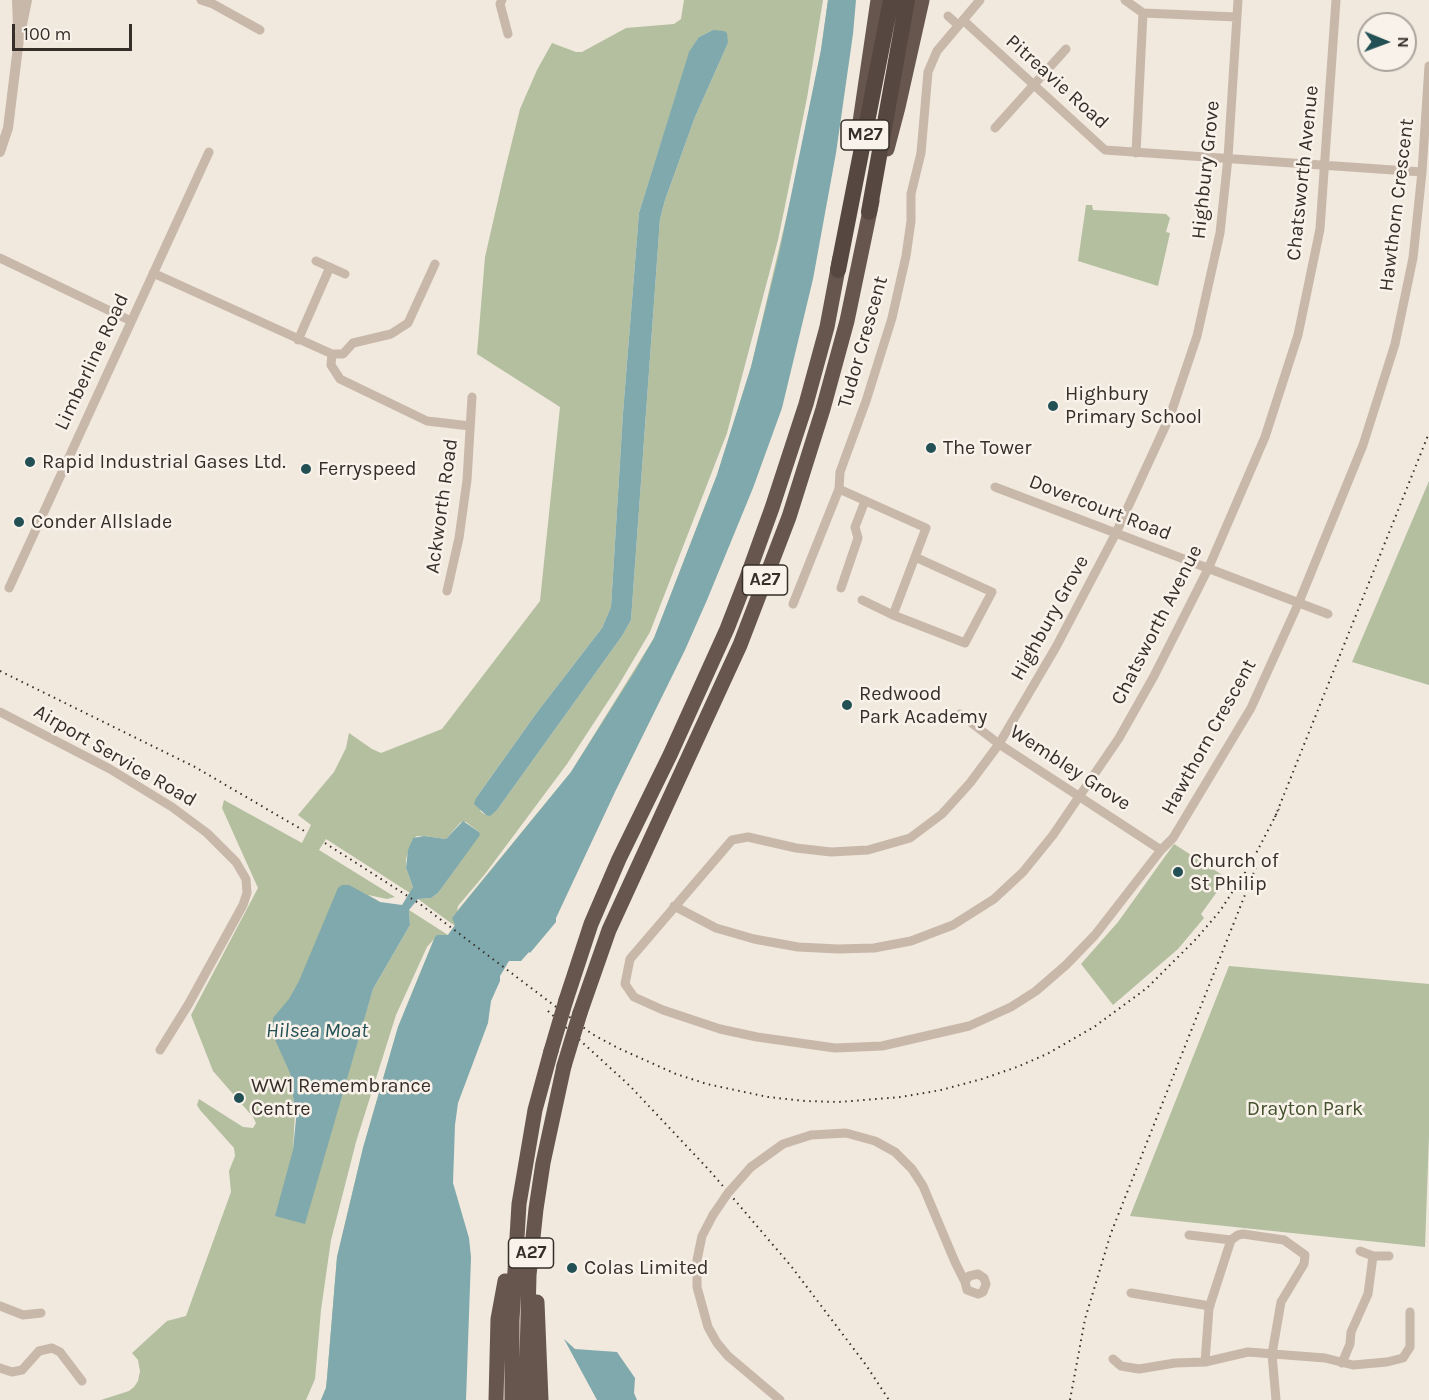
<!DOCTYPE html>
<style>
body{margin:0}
#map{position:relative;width:1429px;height:1400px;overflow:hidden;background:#f1e8de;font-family:Karla,sans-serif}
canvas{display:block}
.north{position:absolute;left:1357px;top:12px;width:60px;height:60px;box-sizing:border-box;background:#f9f2ea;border:2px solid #aba49d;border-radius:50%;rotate:91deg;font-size:16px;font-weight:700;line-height:24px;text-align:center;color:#362e29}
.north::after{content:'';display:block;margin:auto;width:21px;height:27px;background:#225055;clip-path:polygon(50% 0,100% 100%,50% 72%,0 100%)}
.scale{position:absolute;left:12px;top:24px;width:120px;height:27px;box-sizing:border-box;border:3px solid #362e29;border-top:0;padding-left:8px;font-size:18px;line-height:21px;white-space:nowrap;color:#362e29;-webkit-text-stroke:4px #f9f2ea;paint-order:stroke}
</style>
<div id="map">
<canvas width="1429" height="1400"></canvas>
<div class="north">N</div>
<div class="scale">100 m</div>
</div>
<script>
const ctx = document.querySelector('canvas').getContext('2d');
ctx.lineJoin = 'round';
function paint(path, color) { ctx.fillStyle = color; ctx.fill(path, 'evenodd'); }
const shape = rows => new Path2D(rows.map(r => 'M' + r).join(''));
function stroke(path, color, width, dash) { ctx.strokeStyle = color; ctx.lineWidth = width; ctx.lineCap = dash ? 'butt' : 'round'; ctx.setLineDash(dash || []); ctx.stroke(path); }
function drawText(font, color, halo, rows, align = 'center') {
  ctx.font = font + ' Karla,sans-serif'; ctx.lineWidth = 5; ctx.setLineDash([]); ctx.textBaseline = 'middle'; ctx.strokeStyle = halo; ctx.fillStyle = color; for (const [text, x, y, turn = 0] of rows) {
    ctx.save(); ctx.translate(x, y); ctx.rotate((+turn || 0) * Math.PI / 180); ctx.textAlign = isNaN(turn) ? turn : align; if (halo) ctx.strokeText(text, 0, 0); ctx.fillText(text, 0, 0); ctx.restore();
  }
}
const green = shape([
 [684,0,823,0,807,98,778,240,727,433,650,632,618,686,567,764,485,874,458,906,457,911,571,772,654,638,717,475,751,367,794,185,821,50,828,0,838,0,786,273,663,645,483,904,408,1309,321,1400,326,1388,327,1378,337,1257,363,1148,398,1027,434,939,427,947,396,1015,356,1142,331,1240,321,1310,315,1379,306,1400,101,1400,129,1391,134,1387,138,1381,140,1371,138,1360,132,1353,167,1321,186,1316,231,1192,229,1171,235,1156,234,1148,200,1110,197,1105,199,1099,243,1127,253,1128,256,1123,253,1117,213,1071,191,1015,258,888,222,808,224,800,302,843,311,825,298,815,334,772,346,748,349,733,372,749,381,753,442,729,540,601,560,407,477,354,485,257,504,174,520,109,537,70,552,43,576,52,582,52,626,28,674,24,681,19],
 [713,30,728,43,695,117,665,200,660,219,631,620,622,636,497,810,486,815,481,812,476,798,538,711,602,628,611,607,623,413,639,213,687,60,699,37],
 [461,822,466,822,479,832,479,835,438,893,431,898,418,899,455,926,448,935,409,910,410,925,373,989,353,1056,293,1150,295,1112,290,1073,380,902,368,895,387,899,395,897,319,850,326,839,410,893,413,887,406,868,406,859,412,840,417,836,424,836,446,839],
 [1086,205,1092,205,1093,210,1166,214,1170,218,1166,232,1170,233,1158,286,1078,261],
 [1429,481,1429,685,1352,662],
 [1174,844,1227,878,1201,914,1204,918,1178,949,1113,1005,1081,964,1118,922],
 [1229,966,1429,984,1429,1136,1425,1247,1130,1216]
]);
const water = shape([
 [828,0,856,0,853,34,836,153,813,279,782,408,753,488,707,600,685,650,615,792,556,918,556,922,530,953,529,952,521,961,509,961,500,976,500,981,491,1001,488,1023,458,1103,455,1125,453,1183,469,1238,471,1257,466,1400,321,1400,326,1388,327,1378,337,1257,363,1148,398,1027,435,937,437,935,448,935,455,925,452,918,571,772,635,671,654,638,717,475,751,367,779,254,821,50],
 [713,30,724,31,727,33,728,43,695,117,665,200,660,219,631,620,622,636,497,810,490,816,486,815,474,804,476,798,538,711,602,628,611,607,623,413,639,213,689,52,699,37],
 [463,821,479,832,480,835,438,893,431,898,418,899,409,910,410,925,373,989,305,1224,275,1216,293,1150,296,1119,290,1073,273,1035,273,1018,289,999,299,981,338,888,342,885,349,885,380,902,402,905,413,887,406,868,408,850,413,838,424,836,446,839],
 [564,1339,575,1349,617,1352,635,1378,634,1393,637,1400,597,1400]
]);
const minor = shape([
 [201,0,213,4,260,30],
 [502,0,500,4,508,34],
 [1125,0,1143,13,1237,17],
 [1238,0,1228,158,1220,233,1197,336,1170,416,1116,533,1056,647,999,744,970,783,942,814,910,838,868,850,831,852,796,848,748,837,732,840,630,959,625,984,634,997,663,1010,720,1029,757,1037,835,1048,882,1046,969,1026,1011,1007,1036,991,1066,965,1095,935,1161,850,1173,838,1251,708,1299,602,1363,445,1395,344,1413,258,1422,172,1429,66],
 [948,16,958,25],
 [963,20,1105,150,1422,172],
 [995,128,1066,49],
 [1136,153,1143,13],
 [0,258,131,321],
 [316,261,345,274],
 [153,273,332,354,343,354,353,343,391,334,408,323,435,264],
 [298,340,330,267],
 [332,354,331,365,340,379,427,421,470,426],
 [995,487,1328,614],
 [839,489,926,528,893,615,862,600],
 [9,588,209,152],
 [841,588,858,538,855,527,865,501],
 [447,591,459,538,467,480,472,397],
 [793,604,839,489,840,472,866,401,892,318,906,256,911,221,911,194,921,153,928,72,937,51,980,0],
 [893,615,965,643,992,592,915,557],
 [0,712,110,769,172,807,207,833,236,862,246,879,247,893,243,905,188,1005,160,1050],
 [960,714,999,744,1161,850],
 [674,906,716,928,754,939,798,947,838,949,874,948,911,941,953,925,994,899,1023,872,1053,835,1119,738,1154,676,1208,569,1265,437,1298,335,1320,229,1336,0],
 [751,1167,783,1144,811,1135,846,1133,875,1141,895,1152,912,1169,923,1186,955,1262,965,1282,967,1290,978,1294,983,1292,986,1284,984,1278,978,1274,969,1276,965,1282],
 [713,1215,702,1236,697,1260,697,1287,708,1327,717,1343,728,1356,780,1400],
 [1189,1235,1231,1240],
 [1373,1256,1389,1256],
 [1131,1293,1210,1306],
 [0,1306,23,1315,41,1313],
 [1113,1359,1121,1366,1139,1369,1175,1363,1205,1362,1248,1352,1325,1358,1353,1365,1387,1362,1403,1358,1410,1347,1410,1312],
 [1205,1362,1209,1308,1231,1240,1238,1235,1243,1234,1284,1240,1305,1255,1304,1264,1281,1302,1272,1354,1276,1400],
 [1342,1363,1350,1344,1351,1332,1368,1294,1373,1256,1360,1251],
 [0,1368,12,1372,22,1370,39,1351,52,1348,60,1352,82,1381]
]);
const tertiary = shape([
 [17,0,18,27],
 [0,152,8,128,19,39,27,0]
]);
const trunk = shape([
 [860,122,878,0],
 [887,149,898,107,922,0],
 [566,1000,591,924,619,859,670,755,727,629,746,580,772,508,806,404,827,327,840,258],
 [580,1013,609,930,740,645,789,517,823,409,847,321,872,201],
 [537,1302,541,1400],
 [496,1400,498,1319,505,1281],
 [512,1400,512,1320,519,1204,535,1110,551,1051],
 [526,1400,529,1275,536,1209,543,1163,564,1066]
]);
const motorway = shape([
 [869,212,907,0],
 [838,270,891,0]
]);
const rail = shape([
 [0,671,195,767,306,832],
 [1275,817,1429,433],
 [325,843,420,904,592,1034,618,1048,676,1074,707,1084,768,1097,805,1101,839,1102,901,1097,941,1090,982,1079,1017,1067,1047,1054,1094,1027,1147,988,1196,939,1220,911,1250,865,1279,809],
 [548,1011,630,1086,710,1171,791,1266,866,1365,889,1400],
 [1070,1400,1085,1319,1111,1233,1256,867]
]);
const minorBridge = shape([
 [713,1215,728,1193,751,1167]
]);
const trunkBridge = shape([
 [551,1051,566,1000],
 [564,1066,580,1013]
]);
const markers = [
 [1053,406,6,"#225055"],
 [931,448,6,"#225055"],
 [30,462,6,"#225055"],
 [306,469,6,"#225055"],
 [19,522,6,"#225055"],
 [847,705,6,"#225055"],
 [1178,872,6,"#225055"],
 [239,1098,6,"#225055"],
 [572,1268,6,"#225055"]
];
const shields = [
 [865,135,48],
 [765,580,45],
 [531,1253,45]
];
const shieldNames = [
 ["M27",865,135],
 ["A27",765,580],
 ["A27",531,1253]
];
const streetNames = [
 ["Pitreavie Road",1057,82,42],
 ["Highbury Grove",1206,170,-84],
 ["Chatsworth Avenue",1303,173,-84],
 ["Hawthorn Crescent",1397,205,-83],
 ["Tudor Crescent",863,342,-74],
 ["Limberline Road",92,362,-65],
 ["Ackworth Road",442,506,-82],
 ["Dovercourt Road",1100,508,21],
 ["Highbury Grove",1050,618,-61],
 ["Chatsworth Avenue",1157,625,-63],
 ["Hawthorn Crescent",1209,737,-61],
 ["Airport Service Road",115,756,30],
 ["Wembley Grove",1070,768,33]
];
const poiNames = [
 ["Highbury",1065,394],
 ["Primary School",1065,417],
 ["The Tower",943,448],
 ["Rapid Industrial Gases Ltd.",42,462],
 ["Ferryspeed",318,469],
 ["Conder Allslade",31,522],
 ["Redwood",859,694],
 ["Park Academy",859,717],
 ["Church of",1190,861],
 ["St Philip",1190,884],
 ["WW1 Remembrance",251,1086],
 ["Centre",251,1109],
 ["Colas Limited",584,1268]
];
const parkNames = [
 ["Drayton Park",1305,1109]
];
const waterNames = [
 ["Hilsea Moat",317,1031]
];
paint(green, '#b3bf9f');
paint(water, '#7fa9ac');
stroke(minor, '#c8b8aa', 9);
stroke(tertiary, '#c8b8aa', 10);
stroke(trunk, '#66564e', 15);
stroke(motorway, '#564841', 16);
stroke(rail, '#362e29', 2, [1.5, 4.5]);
stroke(minorBridge, '#c8b8aa', 9);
stroke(trunkBridge, '#66564e', 15);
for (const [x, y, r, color] of markers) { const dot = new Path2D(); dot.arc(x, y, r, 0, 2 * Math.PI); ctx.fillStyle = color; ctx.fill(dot); stroke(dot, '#f9f2ea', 2); }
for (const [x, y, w] of shields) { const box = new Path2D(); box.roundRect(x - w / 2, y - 15, w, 30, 4.5); ctx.fillStyle = '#f9f2ea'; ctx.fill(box); stroke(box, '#362e29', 1.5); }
drawText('bold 18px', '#362e29', null, shieldNames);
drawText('20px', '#362e29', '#f9f2ea', streetNames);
drawText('20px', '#362e29', '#f9f2ea', poiNames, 'left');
drawText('20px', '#45532f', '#f9f2ea', parkNames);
drawText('italic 21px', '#225055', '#f9f2ea', waterNames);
</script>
